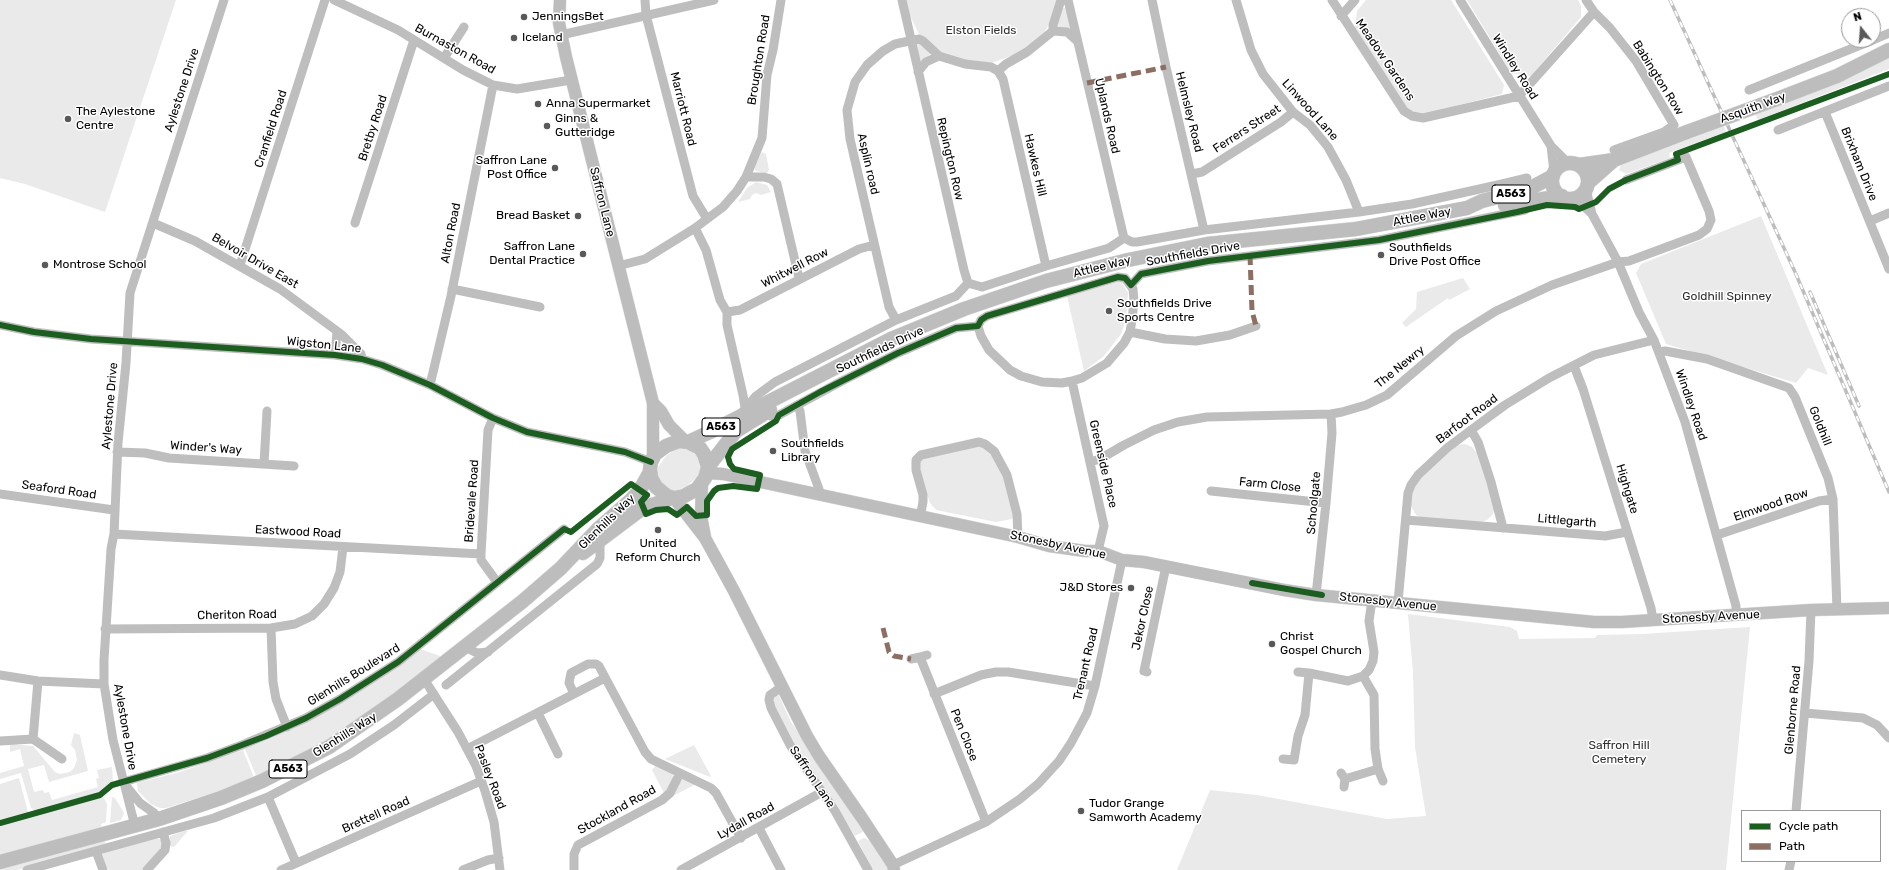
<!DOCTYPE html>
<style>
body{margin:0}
#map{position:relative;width:1889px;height:870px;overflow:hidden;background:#fff;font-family:Rubik,sans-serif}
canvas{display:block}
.legend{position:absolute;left:1741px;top:810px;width:140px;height:52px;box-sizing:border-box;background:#fff;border:1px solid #999;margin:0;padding:5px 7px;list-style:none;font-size:12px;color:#000}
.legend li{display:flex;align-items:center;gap:8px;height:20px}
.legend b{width:20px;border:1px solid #999}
.north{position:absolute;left:1841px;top:8px;width:40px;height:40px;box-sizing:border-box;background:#fff;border:1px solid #999;border-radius:50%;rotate:343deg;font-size:11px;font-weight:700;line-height:16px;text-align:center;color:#000}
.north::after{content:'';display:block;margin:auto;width:14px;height:18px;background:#595959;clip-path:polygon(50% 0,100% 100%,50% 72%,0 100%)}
</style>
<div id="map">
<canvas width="1889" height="870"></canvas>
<ul class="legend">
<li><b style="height:5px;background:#1b5e20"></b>Cycle path</li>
<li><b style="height:5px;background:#8d6e63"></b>Path</li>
</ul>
<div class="north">N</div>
</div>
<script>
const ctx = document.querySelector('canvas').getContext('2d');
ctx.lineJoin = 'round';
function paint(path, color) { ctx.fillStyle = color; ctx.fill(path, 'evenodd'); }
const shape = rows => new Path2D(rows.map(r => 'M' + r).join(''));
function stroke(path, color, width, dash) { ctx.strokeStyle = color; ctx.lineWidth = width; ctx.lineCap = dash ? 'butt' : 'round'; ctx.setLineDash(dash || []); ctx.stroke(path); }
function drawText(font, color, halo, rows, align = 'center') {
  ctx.font = font + ' Rubik,sans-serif'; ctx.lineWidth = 3; ctx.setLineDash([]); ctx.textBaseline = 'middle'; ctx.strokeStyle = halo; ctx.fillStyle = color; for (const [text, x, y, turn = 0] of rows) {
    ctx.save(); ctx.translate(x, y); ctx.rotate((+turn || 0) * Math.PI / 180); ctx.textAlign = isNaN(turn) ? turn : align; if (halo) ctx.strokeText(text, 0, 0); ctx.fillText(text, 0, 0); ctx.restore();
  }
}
const green = shape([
 [0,0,176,0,105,212,25,184,0,178],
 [905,0,1057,0,1054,12,1046,30,1035,42,1020,53,991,63,967,62,942,54,931,46,919,34,909,14],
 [1366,0,1451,0,1504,85,1502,94,1424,114,1419,114,1405,108,1355,27,1357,11],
 [1467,0,1578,0,1581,6,1581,17,1531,76,1511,73],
 [1063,8,1065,8,1071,27,1067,30,1057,27,1056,23],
 [920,42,930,53,929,56,921,61,919,60,915,44],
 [1889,57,1889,69,1758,120,1755,114],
 [1724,126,1726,132,1669,153,1670,158,1626,174,1619,170,1621,165],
 [762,152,766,154,769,170,767,173,756,171,754,168,760,155],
 [756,182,767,185,771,192,761,195,756,193,752,195,750,199,738,202,747,188],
 [1761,216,1828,375,1808,368,1796,383,1666,344,1636,273,1641,264],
 [1463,278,1470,289,1449,300,1448,298,1406,327,1402,323,1416,309,1417,292],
 [1121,281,1128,293,1126,320,1121,334,1104,356,1084,371,1067,296],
 [1465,444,1472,447,1477,453,1495,507,1493,514,1487,520,1478,523,1422,518,1416,515,1410,504,1411,491,1427,469,1457,445],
 [978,446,987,449,1003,473,1014,514,1012,519,996,522,936,510,930,503,922,480,919,461,924,458],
 [682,448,691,451,698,457,700,468,699,475,686,487,677,490,671,490,665,487,658,478,658,467,667,455,675,450],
 [1408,614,1510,627,1517,631,1519,639,1595,638,1597,635,1643,634,1750,627,1726,870,1177,870,1210,790,1257,795,1387,819,1426,816,1415,747,1413,673],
 [420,649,443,657,344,731,257,778,245,749,282,732],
 [778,694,791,722,866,830,855,836,800,754,773,703,775,695],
 [74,733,80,735,88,771,49,782,44,765,28,769,34,792,43,790,44,793,49,792,52,800,98,787,96,779,99,778,97,770,112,767,113,781,100,793,35,811,31,808,21,773,0,779,0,773,24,766,20,749,10,752,10,744,33,746,55,772,60,774,70,772,74,768,77,760,75,750,71,745],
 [694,745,711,776,710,777,665,759],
 [243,750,253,775,251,779,226,789,166,808,160,808,151,804,138,791,137,783,180,772],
 [657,764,673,775,672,784,664,793,652,770],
 [19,778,28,812,0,820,0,784],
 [684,779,698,783,673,796,681,780],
 [103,796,107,804,106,822,101,824,102,828,0,859,0,825],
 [112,797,115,798,124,813,121,820,110,823],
 [184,831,188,831,174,847,170,846,170,836],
 [157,838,163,841,164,844,150,864,142,870,109,870,106,867,102,854],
 [864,838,870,841,889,870,872,870,858,841],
 [104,840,106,845,17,870,0,870,0,868]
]);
const minor = shape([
 [334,0,398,30,463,70,493,85,517,89,571,80],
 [645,0,646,15,693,196,707,219],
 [902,0,964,270,968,283],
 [1068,0,1124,238],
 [1152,0,1166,67,1204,230],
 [1236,0,1251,50,1263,74,1293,112,1310,125,1328,147,1346,180,1359,212],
 [1332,0,1404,111,1412,116,1423,118,1519,96,1594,12,1586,0],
 [1460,0,1551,146,1568,163],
 [1594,12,1610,28,1636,61,1674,125,1664,132,1614,150],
 [1341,16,1355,0],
 [1053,31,1067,32,1077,41],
 [561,35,714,0],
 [1873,40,1889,33],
 [444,58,464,27],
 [998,71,1003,79,1046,266],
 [918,72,926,62,939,56],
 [1749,90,1873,40],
 [1825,112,1889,269],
 [1778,130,1889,86],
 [1551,146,1554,172],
 [1192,174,1202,172,1281,122,1293,112],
 [746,177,764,177,771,179,777,184,799,278],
 [1502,184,1527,178],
 [1586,189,1592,214,1618,262,1639,312,1654,340,1685,422,1736,606,1736,615],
 [1575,198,1592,214],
 [1870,221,1889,213],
 [153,223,195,241,280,289,341,334,361,354,362,359],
 [355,223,414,40],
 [695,228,706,250,720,300,727,312,727,325,743,395,745,408],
 [240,265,325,0],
 [618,266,645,259,695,228,723,207,737,191,746,177,762,138,767,75,773,50,781,0],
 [1131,285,1141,274,1208,261,1379,240,1525,210],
 [452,289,540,307],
 [727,312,740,310,859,249,874,245],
 [896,320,889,307,850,139,847,110,855,82,867,65,883,51,895,44,919,39,923,41,939,56,965,64,991,67,998,71,1006,64,1027,52,1053,31,1053,25,1061,0],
 [0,325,34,332,91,339,335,355,362,359,382,365,430,385,493,418,527,432,625,452,651,462],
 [1130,332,1165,339,1196,341,1230,335,1256,326],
 [1660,352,1665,351,1707,359,1789,388,1795,397,1828,478,1833,499,1837,610],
 [335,355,337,332],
 [1574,366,1583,389,1651,608,1653,620],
 [1072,381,1104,526,1098,551],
 [430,385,451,296,493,85],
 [797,405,800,411,805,451,819,489,819,494],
 [766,413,770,416,779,415,842,381,898,353,956,328,978,326,981,320,987,316,1118,277,1125,278,1133,289,1134,301,1132,320,1130,332,1124,343,1107,363,1082,378,1072,381,1062,383,1042,382,1021,376,1010,370,989,350,981,336,978,326],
 [740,415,756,396,775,382,896,320,956,296,968,283,982,287,1046,266,1109,248,1124,238,1132,242,1137,242,1204,230,1359,212,1412,204,1502,184,1516,193],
 [493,418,488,430,481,554,481,560,497,582],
 [1471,430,1478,442,1491,482,1503,528],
 [117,452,145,453,169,458,294,466],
 [1090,462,1100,459,1124,445,1154,430,1178,422,1207,417,1331,414,1342,412,1366,405,1387,395,1456,336,1496,311,1552,285,1618,262,1629,261,1699,235,1707,229,1711,220,1709,211,1686,157,1626,180],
 [264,464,267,411],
 [1211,491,1326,503],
 [0,494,114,510],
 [920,517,923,502,923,495,916,470,916,460,921,455,979,442,985,444,994,451,1007,475,1017,514,1018,537],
 [1406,520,1605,536,1627,532],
 [114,534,481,554],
 [1717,535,1819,501,1833,499],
 [1316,595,1326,503,1332,433,1331,414],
 [1398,602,1408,493,1411,485,1418,475,1447,448,1471,430,1505,405,1549,378,1594,355,1654,340],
 [271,628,273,682,276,699,287,727],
 [105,629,271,628,295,624,312,616,324,604,334,588,340,572,343,547],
 [465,647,477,653,488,652],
 [927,655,920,657,986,822],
 [911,659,920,657],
 [1147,672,1144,671,1166,566],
 [1298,672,1309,673],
 [0,675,38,681,104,684],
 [424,679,458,732,476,766,485,791,494,822,500,870],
 [446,685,597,564,600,558,600,541],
 [783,686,770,695,769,700,771,708,790,745,835,811,868,870],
 [574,694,569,683,571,673,588,664,596,664,599,666,645,752,651,759,711,788,716,793,741,838],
 [934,694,981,675,996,672,1008,672,1095,686],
 [538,713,558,754],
 [1805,713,1863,718,1877,725,1889,738],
 [33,739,62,759],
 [0,741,33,739,38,681],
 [467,749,605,678],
 [1283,759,1294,760,1298,736,1305,715,1309,673,1348,681,1363,676,1369,670,1373,661,1374,652,1369,621,1372,600],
 [1378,769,1383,781],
 [1341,773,1345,779,1344,787],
 [1345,779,1378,769,1375,749,1374,695,1363,676],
 [268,797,296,863],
 [1796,811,1809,661,1811,610],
 [159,819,154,813,140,803,123,782,207,758,242,745,306,718,340,699,398,662,564,529],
 [135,826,113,740,104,684,104,660,111,549,114,534,118,443,126,363,130,293,224,0],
 [759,828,781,870],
 [96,851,103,870],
 [893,865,986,822,1020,799,1038,784,1059,761,1071,743,1087,713,1095,686,1122,560],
 [27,870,214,818,268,797,350,754,394,725,434,694],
 [147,870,165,850,166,843,163,832],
 [281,870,481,781],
 [463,870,488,860,499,858],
 [574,870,574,854,578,845,662,800,670,793,680,773],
 [681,870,822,792],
 [1789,870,1791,861]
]);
const major = shape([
 [560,0,559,23,566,57,653,403,653,458],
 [653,403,661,411,669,425,685,441],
 [707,473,723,474,1018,537,1049,546,1085,551,1098,551,1122,560,1144,562,1284,590,1316,595,1594,622,1622,622,1811,610,1889,608],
 [702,483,701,516,705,537],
 [674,498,705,538,734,591,807,736,819,756,862,818,893,865,894,870]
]);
const highway = shape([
 [1777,99,1837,76,1889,50],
 '1552 181a18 18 0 1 1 36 0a18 18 0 1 1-36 0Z',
 [1579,165,1614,160,1687,132],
 [1588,183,1614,160],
 [1505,205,1562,196],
 [679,441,688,442,700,448,704,454,708,467,705,478,697,489,684,496,674,498,667,496,656,487,651,478,650,469,651,462,655,454,666,446,679,441],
 [688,442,710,432,891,339,964,309,1046,281,1128,260,1207,244,1356,229,1467,208,1482,201,1529,189,1553,176],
 [708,467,736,431,770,410],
 [583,553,643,508,672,498],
 [0,862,159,819,221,798,262,781,329,747,398,699,523,601,561,568,598,529,631,500,640,490,650,472]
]);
const rail = shape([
 [1670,0,1795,272,1889,492],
 [1810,292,1859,406]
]);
const highwayBridge = shape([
 [1687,132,1777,99]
]);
const quiet = shape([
 [1087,83,1166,67],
 [1250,255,1252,311,1256,326],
 [883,628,889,652,894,656,911,659]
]);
const cycleway = shape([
 [0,325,34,332,91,339,335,355,362,359,382,365,430,385,493,418,527,432,625,452,651,462],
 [1252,583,1322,595],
 [0,823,100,795,112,785,207,758,266,736,306,718,340,699,398,662,564,529,571,532,631,484,647,495,641,502,646,514,656,510,668,509,677,515,687,507,696,516,707,515,707,501,714,491,718,488,733,486,757,489,760,475,734,469,730,464,728,457,732,449,776,421,779,415,820,392,898,353,956,328,978,326,981,320,987,316,1118,277,1125,278,1131,285,1141,274,1208,261,1379,240,1517,212,1547,205,1575,207,1579,209,1596,202,1609,189,1626,180,1678,160,1676,154,1889,74]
]);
const markers = [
 [524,17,4,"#595959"],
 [514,38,4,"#595959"],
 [538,104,4,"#595959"],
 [68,119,4,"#595959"],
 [547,126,4,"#595959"],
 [555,168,4,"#595959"],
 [578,216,4,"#595959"],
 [583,254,4,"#595959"],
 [1381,255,4,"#595959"],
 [45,265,4,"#595959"],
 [1109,311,4,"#595959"],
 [773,451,4,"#595959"],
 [658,530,4,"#595959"],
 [1131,588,4,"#595959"],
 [1272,644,4,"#595959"],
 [1081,811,4,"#595959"]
];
const shields = [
 [1511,194,38],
 [721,427,38],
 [288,769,38]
];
const shieldNames = [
 ["A563",1511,194],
 ["A563",721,427],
 ["A563",288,769]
];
const poiNames = [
 ["JenningsBet",532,17],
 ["Iceland",522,38],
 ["Anna Supermarket",546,104],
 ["The Aylestone",76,112],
 ["Centre",76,126],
 ["Ginns &",555,119],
 ["Gutteridge",555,133],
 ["Saffron Lane",547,161,"right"],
 ["Post Office",547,175,"right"],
 ["Bread Basket",570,216,"right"],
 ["Saffron Lane",575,247,"right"],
 ["Dental Practice",575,261,"right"],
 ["Southfields",1389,248],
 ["Drive Post Office",1389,262],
 ["Montrose School",53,265],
 ["Southfields Drive",1117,304],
 ["Sports Centre",1117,318],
 ["Southfields",781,444],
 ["Library",781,458],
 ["United",658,544,"center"],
 ["Reform Church",658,558,"center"],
 ["J&D Stores",1123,588,"right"],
 ["Christ",1280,637],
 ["Gospel Church",1280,651],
 ["Tudor Grange",1089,804],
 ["Samworth Academy",1089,818]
];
const parkNames = [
 ["Elston Fields",981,31],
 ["Goldhill Spinney",1727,297],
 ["Saffron Hill",1619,746],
 ["Cemetery",1619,760]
];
const streetNames = [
 ["Burnaston Road",455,49,29],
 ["Broughton Road",759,60,-81],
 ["Meadow Gardens",1385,60,56],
 ["Windley Road",1515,67,58],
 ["Babington Row",1658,78,58],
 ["Aylestone Drive",182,90,-72],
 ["Asquith Way",1753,108,-20],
 ["Marriott Road",683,109,76],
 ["Linwood Lane",1310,110,48],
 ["Helmsley Road",1189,112,76],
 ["Uplands Road",1107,116,77],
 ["Bretby Road",373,128,-72],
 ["Cranfield Road",271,129,-72],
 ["Ferrers Street",1247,129,-33],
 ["Repington Row",950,159,77],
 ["Asplin road",868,164,77],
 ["Brixham Drive",1859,164,68],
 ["Hawkes Hill",1035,165,77],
 ["Saffron Lane",602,202,76],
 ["Attlee Way",1422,217,-11],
 ["Alton Road",451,233,-79],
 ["Southfields Drive",1193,254,-10],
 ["Belvoir Drive East",255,261,30],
 ["Attlee Way",1102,267,-14],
 ["Whitwell Row",795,268,-27],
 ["Wigston Lane",324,345,6],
 ["Southfields Drive",880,350,-25],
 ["The Newry",1400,367,-39],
 ["Windley Road",1691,405,71],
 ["Aylestone Drive",110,406,-85],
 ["Barfoot Road",1467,419,-37],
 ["Goldhill",1820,426,68],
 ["Winder's Way",206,448,4],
 ["Greenside Place",1103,464,77],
 ["Farm Close",1270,485,6],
 ["Highgate",1627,489,73],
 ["Seaford Road",59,490,8],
 ["Bridevale Road",472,501,-86],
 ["Schoolgate",1314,503,-85],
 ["Elmwood Row",1771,505,-19],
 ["Littlegarth",1567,521,5],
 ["Glenhills Way",607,522,-44],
 ["Eastwood Road",298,532,3],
 ["Stonesby Avenue",1058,545,12],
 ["Stonesby Avenue",1388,602,6],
 ["Cheriton Road",237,615,-1],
 ["Stonesby Avenue",1711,617,-3],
 ["Jekor Close",1143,618,-78],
 ["Trenant Road",1086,664,-77],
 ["Glenhills Boulevard",354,675,-32],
 ["Glenborne Road",1793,710,-85],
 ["Aylestone Drive",125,727,80],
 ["Glenhills Way",345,735,-32],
 ["Pen Close",964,735,68],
 ["Pasley Road",490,777,69],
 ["Saffron Lane",812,777,56],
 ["Stockland Road",617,810,-29],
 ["Brettell Road",376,815,-24],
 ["Lydall Road",746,821,-29]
];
paint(green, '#eaeaea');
stroke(major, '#dbdbdb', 13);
stroke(highway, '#dbdbdb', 15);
stroke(minor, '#bebebe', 9);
stroke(major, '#bdbdbd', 12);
stroke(highway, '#bdbdbd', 14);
stroke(rail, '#bdbdbd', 3.5);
stroke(rail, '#fff', 2, [6]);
stroke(highwayBridge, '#dbdbdb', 15, []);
stroke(highwayBridge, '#bdbdbd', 14);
stroke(quiet, '#8d6e63', 5, [10, 5]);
stroke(cycleway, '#1b5e20', 6);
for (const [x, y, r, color] of markers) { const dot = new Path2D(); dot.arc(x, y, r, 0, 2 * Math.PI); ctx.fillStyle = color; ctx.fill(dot); stroke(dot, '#fff', 1.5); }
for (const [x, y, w] of shields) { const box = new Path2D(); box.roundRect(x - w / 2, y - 9, w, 18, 3); ctx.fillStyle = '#fff'; ctx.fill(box); stroke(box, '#000', 1); }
drawText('bold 11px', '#000', null, shieldNames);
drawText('12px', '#000', '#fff', poiNames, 'left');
drawText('12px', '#2f2f2f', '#fff', parkNames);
drawText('12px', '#000', '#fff', streetNames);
</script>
